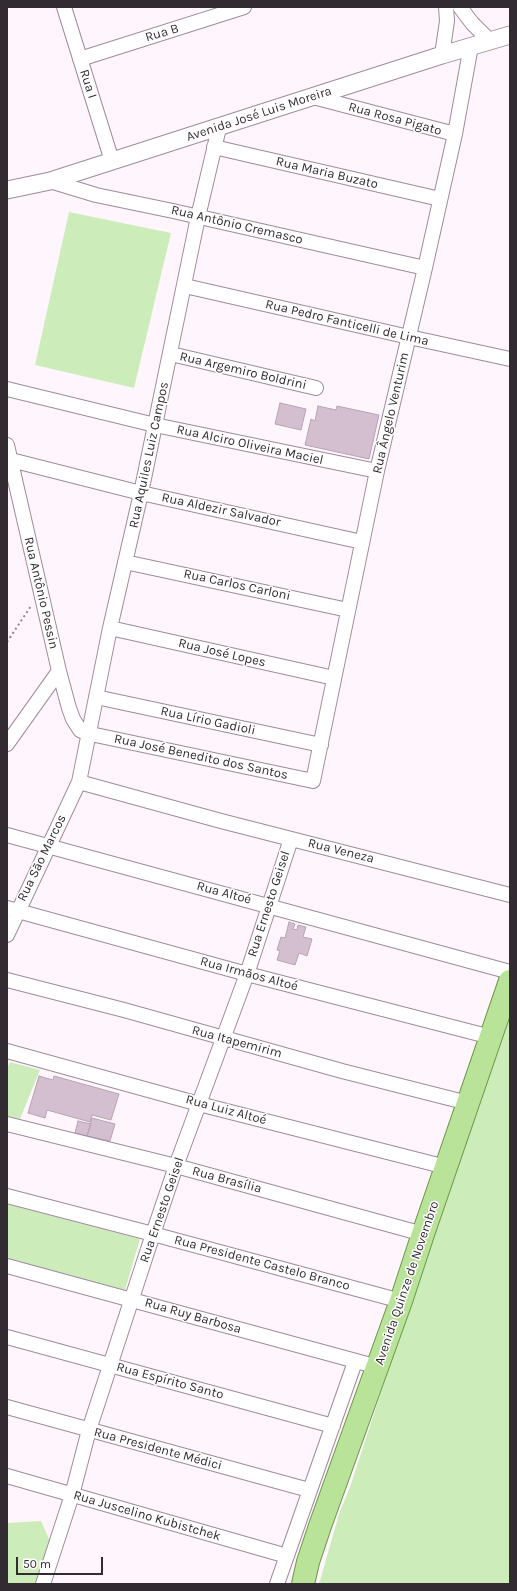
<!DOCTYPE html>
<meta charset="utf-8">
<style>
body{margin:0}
#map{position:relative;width:517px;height:1591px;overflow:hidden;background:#fff6fd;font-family:Karla,sans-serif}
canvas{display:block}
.frame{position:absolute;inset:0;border:8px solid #332b32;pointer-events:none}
.scale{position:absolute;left:16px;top:1557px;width:87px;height:18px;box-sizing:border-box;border:2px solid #332b32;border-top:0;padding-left:5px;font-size:12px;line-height:14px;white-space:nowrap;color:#332b32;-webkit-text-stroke:3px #fff;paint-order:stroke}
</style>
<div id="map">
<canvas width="517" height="1591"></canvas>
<div class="frame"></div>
<div class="scale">50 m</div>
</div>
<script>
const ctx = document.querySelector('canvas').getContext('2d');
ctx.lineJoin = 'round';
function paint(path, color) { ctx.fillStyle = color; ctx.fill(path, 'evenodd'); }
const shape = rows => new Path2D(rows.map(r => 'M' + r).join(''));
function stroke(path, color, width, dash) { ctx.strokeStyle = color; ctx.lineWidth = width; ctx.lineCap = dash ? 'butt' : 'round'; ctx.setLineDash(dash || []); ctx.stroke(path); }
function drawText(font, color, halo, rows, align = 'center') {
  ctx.font = font + ' Karla,sans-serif'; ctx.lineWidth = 3; ctx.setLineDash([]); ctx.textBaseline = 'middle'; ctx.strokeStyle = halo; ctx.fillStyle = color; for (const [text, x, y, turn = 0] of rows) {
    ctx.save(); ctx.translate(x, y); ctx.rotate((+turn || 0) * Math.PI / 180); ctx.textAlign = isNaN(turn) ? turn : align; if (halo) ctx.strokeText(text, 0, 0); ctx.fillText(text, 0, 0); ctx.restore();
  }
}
const green = shape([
 [69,212,171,233,134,388,35,365],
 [510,1010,510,1584,319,1584,339,1514,350,1487,406,1316],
 [10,1062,40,1070,20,1119,7,1116,7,1069],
 [7,1204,140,1239,125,1290,7,1259],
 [41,1521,54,1550,39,1584,7,1584,7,1523]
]);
const building = shape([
 [280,403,306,409,301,430,275,424,280,403],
 [318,406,336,410,337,406,379,415,369,459,305,445,311,419,315,421,318,406],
 [289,922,295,924,293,929,297,930,298,925,306,927,303,937,312,939,307,956,299,953,295,965,277,960,280,951,277,950,281,937,285,938,289,922],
 [39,1076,53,1080,54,1076,119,1094,111,1120,92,1115,90,1122,47,1110,45,1118,28,1113,39,1076],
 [92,1118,115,1124,110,1141,87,1136,92,1118],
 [78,1121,91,1124,87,1136,75,1133,78,1121]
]);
const path = shape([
 [7,642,31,606]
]);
const minor = shape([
 [64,7,112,161],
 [460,7,472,23,490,41],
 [442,55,447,21,446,7],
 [80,59,244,7],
 [313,97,455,134],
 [214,147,440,199],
 [50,181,96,195,173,211,425,268],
 [185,286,409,337,510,359],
 [171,354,316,388],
 [7,389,155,425,377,471],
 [7,445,59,671,69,708,73,719,80,730,86,733,313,781,377,471,425,268,455,134,471,46],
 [11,460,141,493,362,542],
 [125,562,348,610],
 [110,628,334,678],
 [96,697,321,745],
 [7,744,59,671],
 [79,782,221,821,510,895],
 [7,835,510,972],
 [7,908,247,974,491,1037],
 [7,935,79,782,110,628,141,493,198,217,219,128],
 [7,980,124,1010,342,1071,468,1103],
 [7,1051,199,1104,446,1167],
 [7,1124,176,1166,423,1234],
 [7,1196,153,1234,401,1301],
 [7,1266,378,1367],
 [7,1337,333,1426],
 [7,1407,309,1490],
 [7,1476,287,1556],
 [43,1584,72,1495,89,1430,153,1234,176,1166,247,974,291,839],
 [277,1584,355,1362]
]);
const tertiary = shape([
 [7,190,50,181,442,55,510,35]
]);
const primary = shape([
 [303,1584,308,1562,320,1526,401,1301,423,1234,510,981]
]);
const streetNames = [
 ["Rua B",162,33,-17],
 ["Rua I",88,84,72],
 ["Avenida José Luis Moreira",259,114,-18],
 ["Rua Rosa Pigato",395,119,15],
 ["Rua Maria Buzato",327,173,13],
 ["Rua Antônio Cremasco",237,225,13],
 ["Rua Pedro Fanticelli de Lima",347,323,13],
 ["Rua Argemiro Boldrini",243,371,13],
 ["Rua Ângelo Venturim",391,413,-77],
 ["Rua Alciro Oliveira Maciel",250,445,12],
 ["Rua Aquiles Luiz Campos",149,455,-78],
 ["Rua Aldezir Salvador",221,510,12],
 ["Rua Carlos Carloni",237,585,12],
 ["Rua Antônio Pessin",41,593,77],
 ["Rua José Lopes",222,653,13],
 ["Rua Lírio Gadioli",208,721,12],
 ["Rua José Benedito dos Santos",201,757,12],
 ["Rua Veneza",341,851,14],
 ["Rua São Marcos",42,858,-64],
 ["Rua Altoé",224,893,15],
 ["Rua Ernesto Geisel",269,904,-72],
 ["Rua Irmãos Altoé",249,974,15],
 ["Rua Itapemirim",237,1042,15],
 ["Rua Luiz Altoé",226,1110,15],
 ["Rua Brasília",227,1180,15],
 ["Rua Ernesto Geisel",162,1210,-71],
 ["Rua Presidente Castelo Branco",262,1263,15],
 ["Avenida Quinze de Novembro",407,1283,-71],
 ["Rua Ruy Barbosa",193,1316,16],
 ["Rua Espírito Santo",170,1381,15],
 ["Rua Presidente Médici",158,1449,15],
 ["Rua Juscelino Kubistchek",147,1516,16]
];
paint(green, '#ccecb9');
paint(building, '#d4bfd0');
stroke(building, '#b7a3b3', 1);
stroke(minor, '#9f8b9b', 16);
stroke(tertiary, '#9f8b9b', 19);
stroke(primary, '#6c9747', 24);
stroke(path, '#928990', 2, [2, 3]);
stroke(minor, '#fff', 14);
stroke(tertiary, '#fff', 17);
stroke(primary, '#b9e398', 22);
drawText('13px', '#332b32', '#fff', streetNames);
</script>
